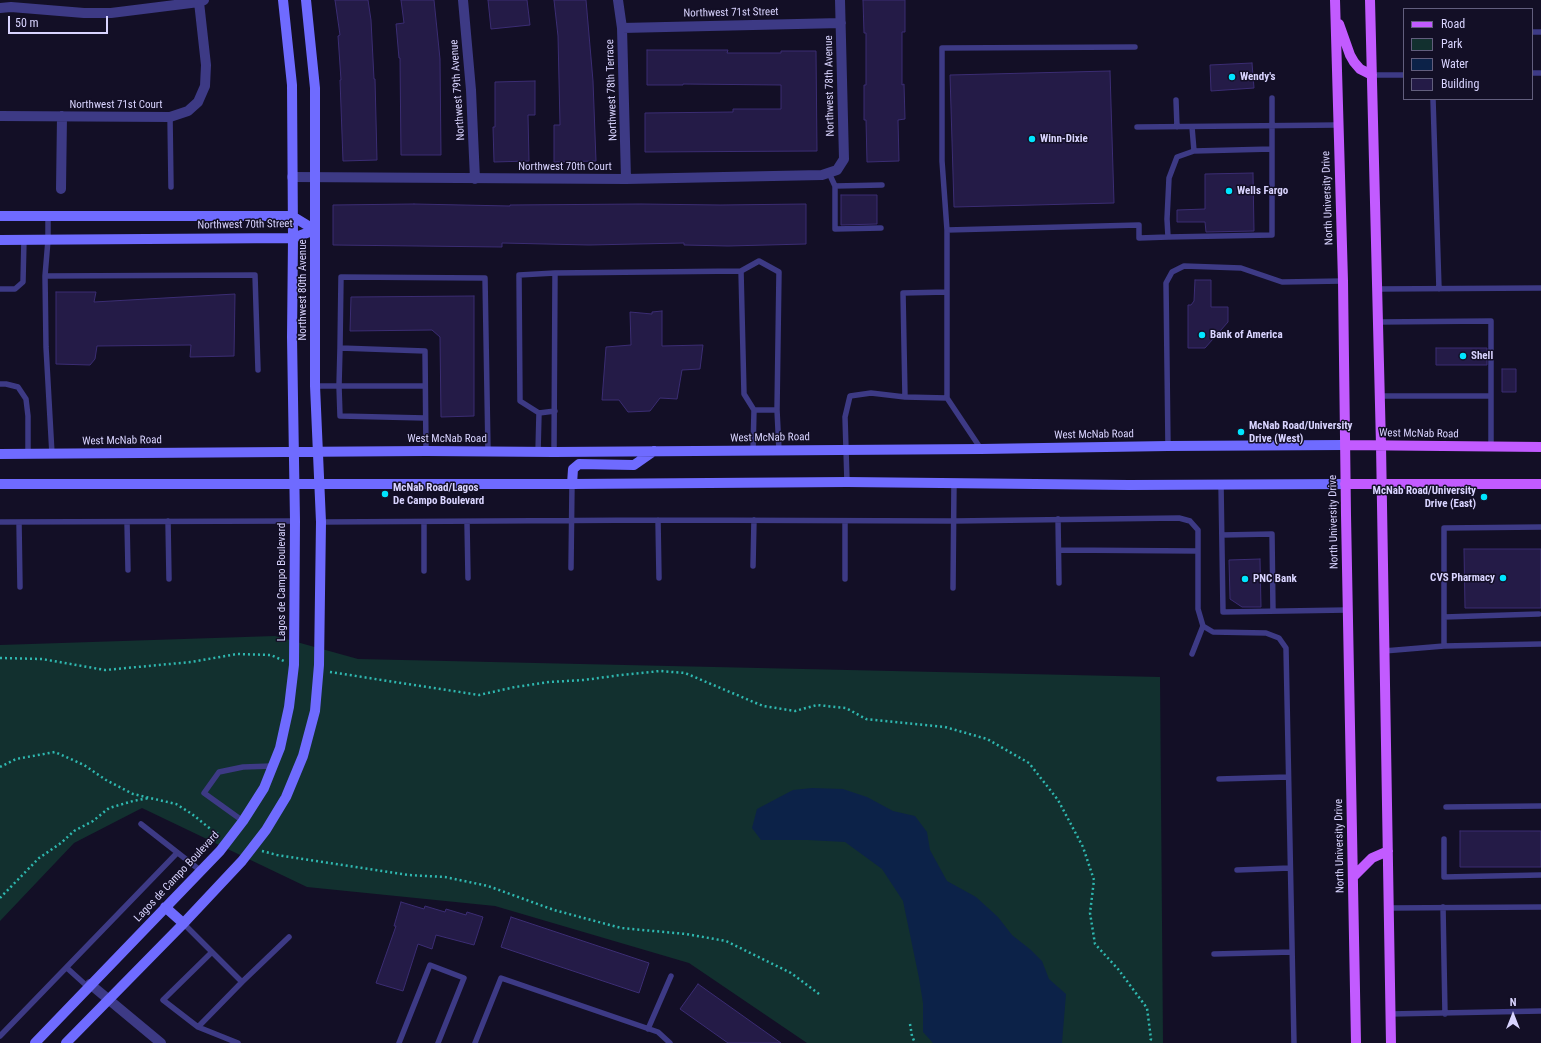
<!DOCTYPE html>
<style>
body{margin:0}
#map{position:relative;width:1541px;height:1043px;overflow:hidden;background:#130f26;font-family:"Roboto Condensed",sans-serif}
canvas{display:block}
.legend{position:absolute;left:1403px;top:8px;width:130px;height:92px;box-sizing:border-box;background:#130f26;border:1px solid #625e7d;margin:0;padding:5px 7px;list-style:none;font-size:12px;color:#d9d4ff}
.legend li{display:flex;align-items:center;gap:8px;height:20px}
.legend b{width:20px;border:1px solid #625e7d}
.north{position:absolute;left:1493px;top:995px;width:40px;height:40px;-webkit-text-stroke:3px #130f26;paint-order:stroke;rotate:0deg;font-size:11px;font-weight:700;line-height:16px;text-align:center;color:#d9d4ff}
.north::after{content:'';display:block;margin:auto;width:14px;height:18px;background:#d9d4ff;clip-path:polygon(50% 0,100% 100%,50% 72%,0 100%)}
.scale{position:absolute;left:8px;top:16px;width:100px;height:18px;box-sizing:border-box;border:2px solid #d9d4ff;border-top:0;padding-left:5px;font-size:12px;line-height:14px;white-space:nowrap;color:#d9d4ff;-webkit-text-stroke:3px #130f26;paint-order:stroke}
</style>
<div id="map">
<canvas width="1541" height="1043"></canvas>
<ul class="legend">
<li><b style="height:5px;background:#c25bff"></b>Road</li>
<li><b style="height:11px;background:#12302f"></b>Park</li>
<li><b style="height:11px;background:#0c2248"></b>Water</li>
<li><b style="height:11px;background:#241b47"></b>Building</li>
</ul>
<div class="north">N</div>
<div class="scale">50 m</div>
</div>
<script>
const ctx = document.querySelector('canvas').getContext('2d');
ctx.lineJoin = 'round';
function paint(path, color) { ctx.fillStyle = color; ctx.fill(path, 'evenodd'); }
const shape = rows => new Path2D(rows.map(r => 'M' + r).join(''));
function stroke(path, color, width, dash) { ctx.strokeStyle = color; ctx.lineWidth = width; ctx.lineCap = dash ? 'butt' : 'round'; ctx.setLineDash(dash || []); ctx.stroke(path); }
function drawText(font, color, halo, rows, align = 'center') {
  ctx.font = font + ' "Roboto Condensed",sans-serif'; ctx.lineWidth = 3; ctx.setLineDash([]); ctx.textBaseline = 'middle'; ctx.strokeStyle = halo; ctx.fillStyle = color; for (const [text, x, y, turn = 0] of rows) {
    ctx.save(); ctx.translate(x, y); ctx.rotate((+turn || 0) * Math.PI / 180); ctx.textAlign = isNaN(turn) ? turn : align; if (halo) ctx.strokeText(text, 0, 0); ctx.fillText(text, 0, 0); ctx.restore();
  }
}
const green = shape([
 [275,636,358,659,1160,677,1163,1043,807,1043,689,963,495,906,307,887,142,808,74,843,0,921,0,645]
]);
const water = shape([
 [812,788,843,789,867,797,893,811,915,816,927,832,930,850,947,881,976,897,998,917,1012,935,1031,950,1042,961,1049,979,1066,994,1062,1043,933,1043,923,1032,923,1003,919,978,903,901,882,869,845,842,808,840,761,840,752,828,757,809,793,790]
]);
const building = shape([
 [335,0,368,0,371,20,374,79,375,79,377,160,343,161,340,80,341,80,338,36,340,35,335,0],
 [401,0,434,0,440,59,441,155,401,155,400,58,399,58,396,24,404,23,401,0],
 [488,0,527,0,530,25,491,29,488,0],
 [554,0,586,0,593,81,596,161,554,162,554,125,560,125,558,36,554,0],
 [863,0,905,0,905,32,902,32,902,85,904,84,905,119,898,120,899,161,867,162,866,120,864,120,864,85,866,85,866,33,864,33,863,0],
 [647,50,728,50,727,53,781,53,781,51,816,51,817,151,645,152,645,113,733,112,733,109,781,109,781,85,683,84,683,85,647,85,647,50],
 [1252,63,1254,88,1211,91,1210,65,1252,63],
 [1110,71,1114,203,954,207,950,75,1110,71],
 [535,81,535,115,528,115,529,161,494,162,493,127,495,127,495,82,535,81],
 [1253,173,1254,231,1206,232,1205,222,1177,222,1177,210,1205,209,1205,174,1253,173],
 [841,195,877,195,877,224,841,225,841,195],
 [414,204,510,206,510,205,641,204,720,205,806,204,806,244,728,246,684,245,684,243,589,245,502,243,502,247,333,245,333,205,414,204],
 [1195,280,1211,280,1211,307,1228,307,1228,322,1205,348,1188,348,1188,305,1191,305,1194,301,1195,280],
 [56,292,96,292,94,302,235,294,234,356,190,357,191,345,97,346,95,359,90,365,56,364,56,292],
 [474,296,474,416,441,417,440,337,432,330,350,331,351,297,474,296],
 [662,311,662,346,703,345,700,369,682,370,677,399,660,398,650,411,628,412,619,400,602,400,606,347,631,345,630,312,652,314,652,312,662,311],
 [1436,348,1487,348,1487,365,1436,365,1436,348],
 [1502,369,1516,369,1516,392,1502,392,1502,369],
 [1464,549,1541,549,1541,608,1465,608,1464,549],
 [1260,559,1261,607,1242,607,1230,599,1229,560,1260,559],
 [1460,831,1541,831,1541,867,1460,867,1460,831],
 [401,902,424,909,425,906,445,912,446,909,466,915,467,912,483,917,474,945,436,935,432,949,418,944,403,991,376,983,396,926,394,926,401,902],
 [511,917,649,963,639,993,501,947,511,917],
 [698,984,781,1043,728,1043,680,1009,698,984]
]);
const path = shape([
 [0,658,42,659,105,670,191,662,237,654,271,655,284,661],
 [330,672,479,695,515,687,549,682,584,680,621,675,660,671,685,673,763,706,795,711,817,705,846,708,866,719,945,727,987,739,1029,763,1058,800,1083,847,1094,880,1090,913,1095,944,1118,969,1147,1008,1151,1039,1149,1043],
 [0,767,16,759,55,752,84,765,106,780,133,794,176,804,192,814,213,831,218,834],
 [262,851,277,855,408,875,445,877,488,886,554,910,621,928,686,934,726,941,791,973,819,994],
 [0,898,39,858,61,843,74,831,93,821,109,808,133,801,149,798],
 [910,1024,912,1036,915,1043]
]);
const lane = shape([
 [1532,32,1541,32],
 [1532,73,1541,73],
 [1372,75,1404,75],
 [1433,99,1439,289],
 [1176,100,1177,127],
 [170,117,171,187],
 [1137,127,1338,125],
 [1192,127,1194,151,1272,149,1272,98],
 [829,173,835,186,835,229,881,228],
 [835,186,882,185],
 [48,216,48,240,45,276,46,347,52,454],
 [947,230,942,161,942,48,1135,47],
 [1168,237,1272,235,1272,149],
 [741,271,744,394,754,410,753,451],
 [45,276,255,275,258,370],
 [0,289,15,289,23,282,24,239],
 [1377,289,1541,288],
 [1378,322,1491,321,1491,446],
 [340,348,341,277,485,278,488,451],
 [0,384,6,384,18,387,26,399,28,416,28,454],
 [315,386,339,386,340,416,425,418],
 [425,386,339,386,340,348,425,351,426,451],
 [1380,396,1491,396],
 [947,398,905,397,903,293,947,292],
 [754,410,777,410],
 [539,413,555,411],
 [1168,446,1166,283,1172,272,1184,266,1241,268,1282,282,1343,281],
 [981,449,947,398,947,230,1139,225,1139,238,1168,237,1167,219,1169,178,1177,157,1194,151],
 [538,452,539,413,520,401,519,275,555,273,741,271,759,261,779,272,777,410,779,450],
 [554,452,555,273],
 [847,482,845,417,850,396,871,393,905,397],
 [1221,485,1223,612,1347,610],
 [1058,519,1059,583],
 [658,520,659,578],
 [168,521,169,579],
 [845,521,845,579],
 [0,522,295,521],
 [19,522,20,587],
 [127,522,128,570],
 [321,522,658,520,954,521,1179,518,1190,521,1198,530,1198,609,1203,626,1213,632,1266,633,1279,638,1286,648,1294,1043],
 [424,522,424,571],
 [467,522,468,578],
 [1222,535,1272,534,1273,611],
 [1059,550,1198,551],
 [753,566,754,520],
 [571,568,572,484],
 [953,588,954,483],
 [1444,617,1539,614],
 [1444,646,1444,528,1541,527],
 [1384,651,1444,646,1541,644],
 [1192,654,1203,626],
 [1219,779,1288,777],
 [1446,807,1541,806],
 [243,821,204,793,219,772,243,767,272,766],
 [141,824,201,871],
 [1444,839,1444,877,1541,875],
 [1237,870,1290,868],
 [1443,907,1445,1014],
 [1389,908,1541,907],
 [183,923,242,982,289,937],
 [212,952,163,1000,198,1027,242,982],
 [1214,954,1292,952],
 [67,968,88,987],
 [1390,1014,1541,1011],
 [198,1027,238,1043],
 [648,1029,671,976],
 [0,1036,177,853],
 [399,1043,430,965,464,978,438,1043],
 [475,1043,501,978,658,1032,670,1043]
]);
const street = shape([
 [463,0,471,90,475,179],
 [618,0,622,28,626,179],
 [0,8,11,7,84,13,111,13,199,2,204,0],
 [622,28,841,23],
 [0,116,170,117,188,111,198,102,205,86,206,65,199,2],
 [292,177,626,179,822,175,837,170,844,159,840,0],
 [61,189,62,116],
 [90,984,161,1043]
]);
const secondary = shape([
 [0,216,292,216,315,230],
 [0,240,293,238,315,230],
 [0,454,426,451,554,452,981,449,1168,446,1345,445],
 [0,484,572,484,847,482,1129,485,1345,484],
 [572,484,573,469,579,464,634,465,654,451],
 [165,907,183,923],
 [35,1043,220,851,243,821,264,788,280,748,289,707,294,665,295,521,292,337,293,238,292,85,283,0],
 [66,1043,181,926,242,861,266,830,286,797,303,756,315,711,319,665,321,522,315,386,315,88,306,0]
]);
const primary = shape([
 [1335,0,1343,281,1346,515,1356,1043],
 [1370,0,1381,445,1391,1043],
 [1339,24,1350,55,1354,62,1360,69,1372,75],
 [1345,445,1541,447],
 [1345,484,1541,484],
 [1353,877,1372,858,1388,851]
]);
const markers = [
 [1232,77,4,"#00e5ff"],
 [1032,139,4,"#00e5ff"],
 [1229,191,4,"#00e5ff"],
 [1202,335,4,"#00e5ff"],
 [1463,356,4,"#00e5ff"],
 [1241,432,4,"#00e5ff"],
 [385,494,4,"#00e5ff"],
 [1484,497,4,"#00e5ff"],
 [1503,578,4,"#00e5ff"],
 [1245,579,4,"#00e5ff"]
];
const streetNames = [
 ["Northwest 71st Street",731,13,-1],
 ["Northwest 78th Avenue",830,86,-91],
 ["Northwest 79th Avenue",458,90,-94],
 ["Northwest 78th Terrace",612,90,-92],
 ["Northwest 71st Court",116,105],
 ["Northwest 70th Court",565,167],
 ["North University Drive",1328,198,-92],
 ["Northwest 70th Street",245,225,-1],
 ["Northwest 80th Avenue",303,290,-90],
 ["West McNab Road",1419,434,1],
 ["West McNab Road",1094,435,-1],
 ["West McNab Road",770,438,-1],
 ["West McNab Road",447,439],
 ["West McNab Road",122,441,-1],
 ["North University Drive",1334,522,-91],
 ["Lagos de Campo Boulevard",282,582,-90],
 ["North University Drive",1340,846,-91],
 ["Lagos de Campo Boulevard",177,877,-47]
];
const poiNames = [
 ["Wendy's",1240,77],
 ["Winn-Dixie",1040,139],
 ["Wells Fargo",1237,191],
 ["Bank of America",1210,335],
 ["Shell",1471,356],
 ["McNab Road/University",1249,426],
 ["Drive (West)",1249,439],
 ["McNab Road/Lagos",393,488],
 ["De Campo Boulevard",393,501],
 ["McNab Road/University",1476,491,"right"],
 ["Drive (East)",1476,504,"right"],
 ["CVS Pharmacy",1495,578,"right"],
 ["PNC Bank",1253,579]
];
paint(green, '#12302f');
paint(water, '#0c2248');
paint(building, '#241b47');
stroke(building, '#3b2d73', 1);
stroke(path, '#2fb8b0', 2.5, [2, 3]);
stroke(lane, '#3d3a85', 5.5);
stroke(street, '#3d3a85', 10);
stroke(secondary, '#6f6bff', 10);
stroke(primary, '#c25bff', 10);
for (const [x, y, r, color] of markers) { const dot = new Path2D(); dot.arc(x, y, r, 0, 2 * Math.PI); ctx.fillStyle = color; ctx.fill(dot); stroke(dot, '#130f26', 1.5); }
drawText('11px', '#d9d4ff', '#130f26', streetNames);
drawText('bold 11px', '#d9d4ff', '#130f26', poiNames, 'left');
</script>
